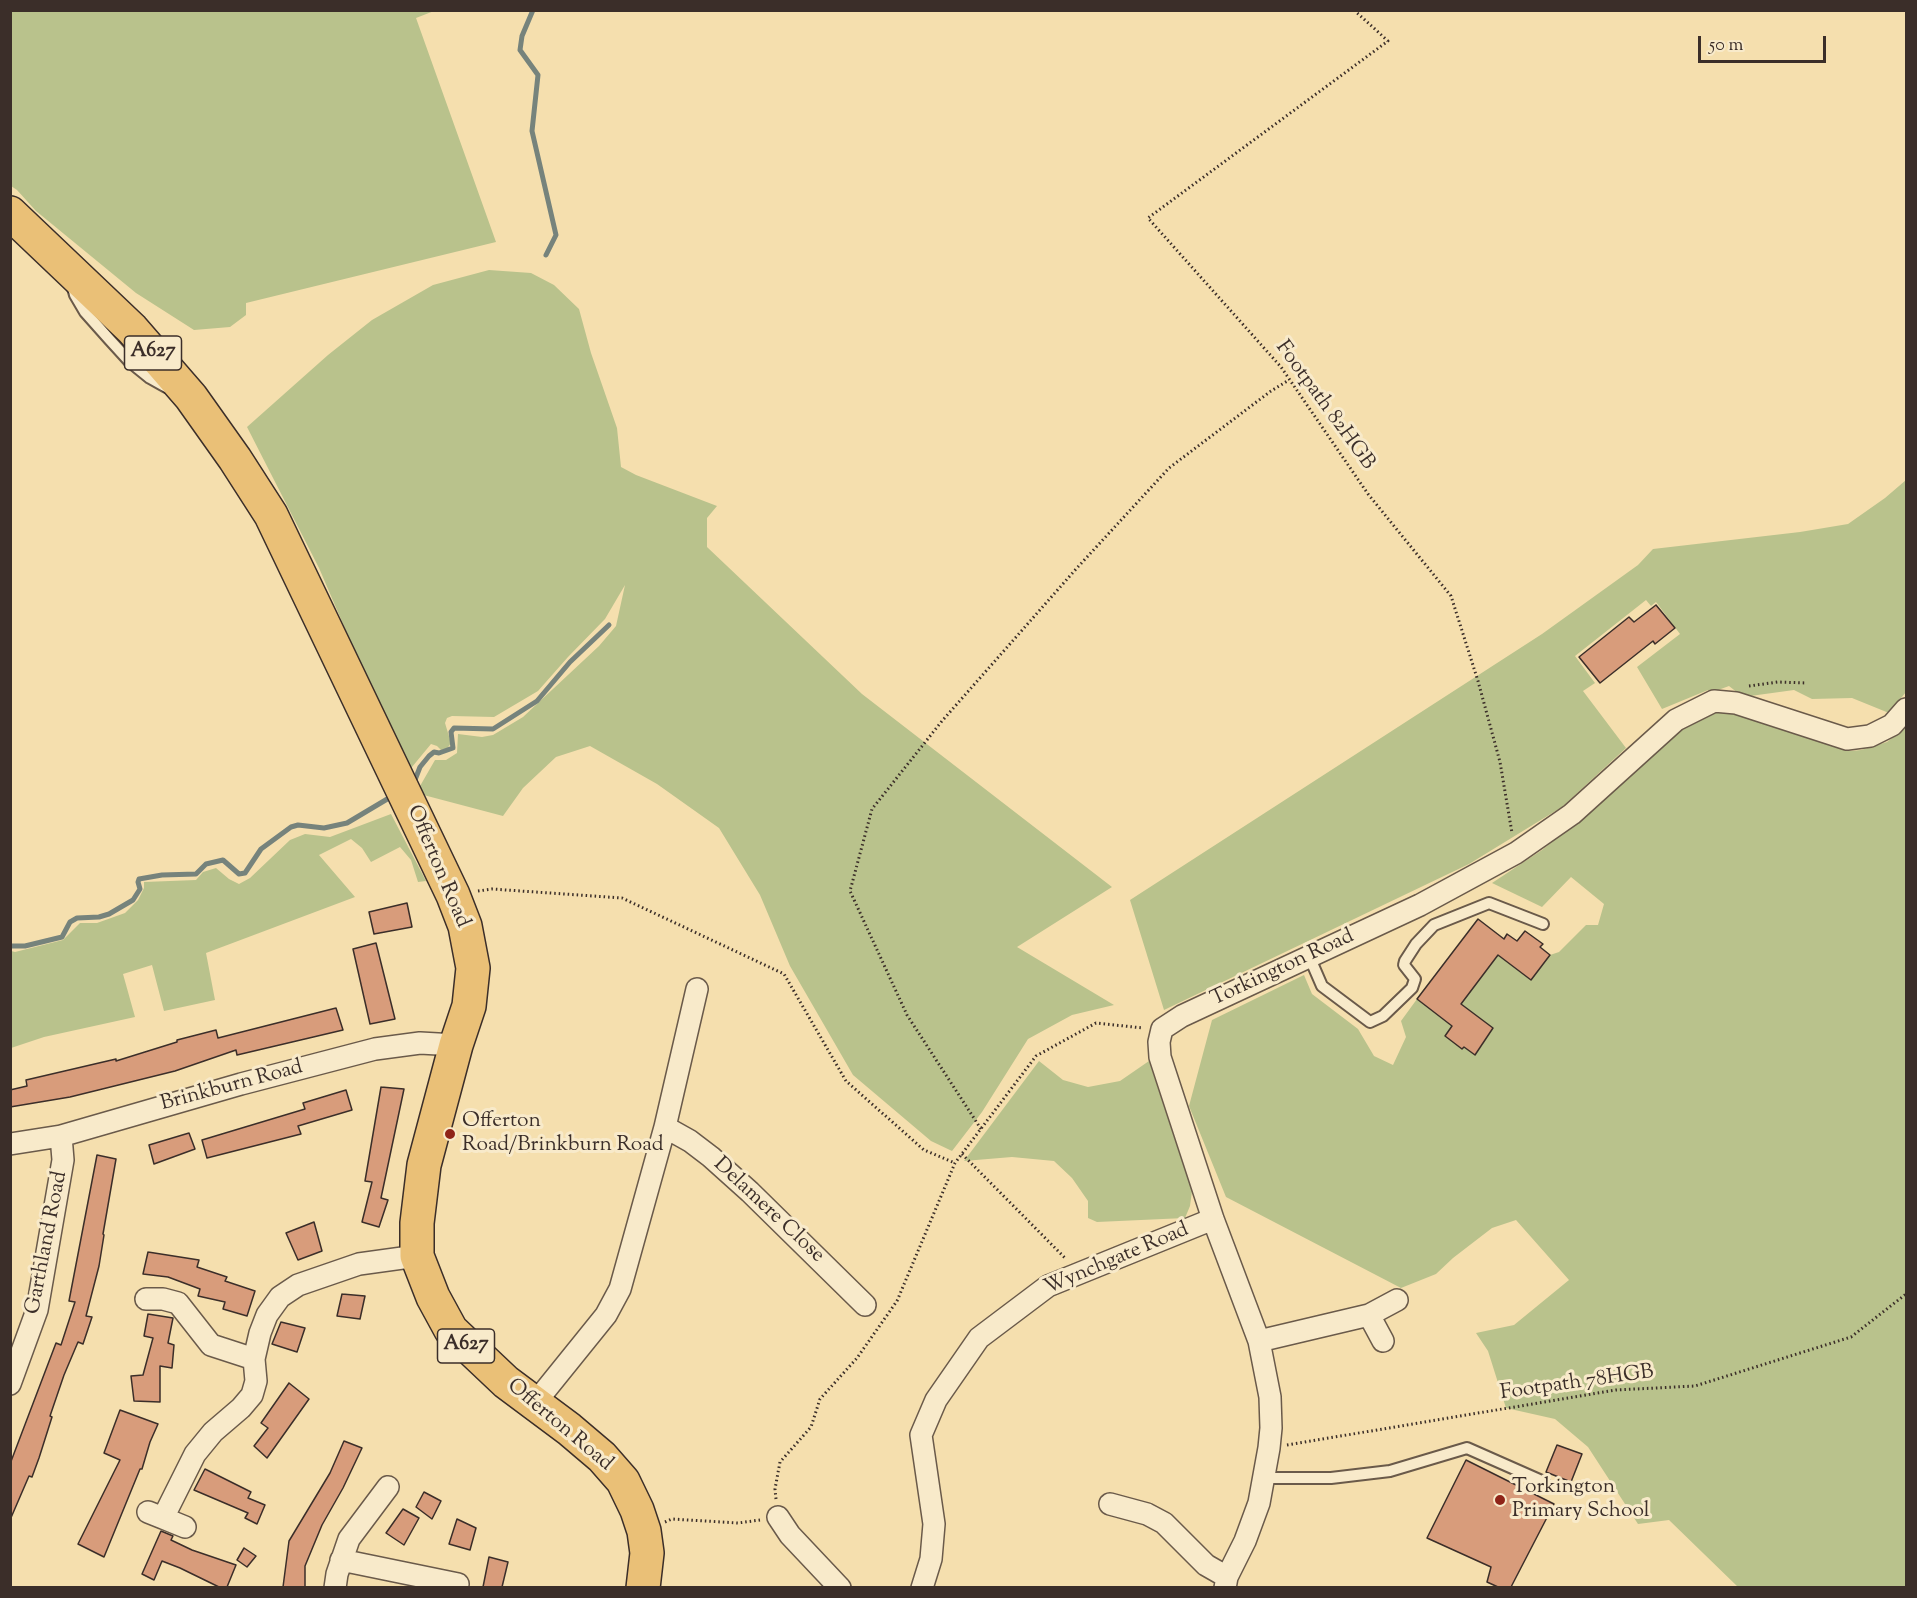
<!DOCTYPE html>
<style>
body{margin:0}
#map{position:relative;width:1917px;height:1598px;overflow:hidden;background:#f5dfae;font-family:"Sorts Mill Goudy",serif}
canvas{display:block}
.frame{position:absolute;inset:0;border:12px solid #3b2e29;pointer-events:none}
.scale{position:absolute;left:1698px;top:36px;width:128px;height:27px;box-sizing:border-box;border:3px solid #3b2e29;border-top:0;padding-left:8px;font-size:18px;line-height:21px;white-space:nowrap;color:#3b2e29;-webkit-text-stroke:4px #f8eaca;paint-order:stroke}
</style>
<div id="map">
<canvas width="1917" height="1598"></canvas>
<div class="frame"></div>
<div class="scale">50 m</div>
</div>
<script>
const ctx = document.querySelector('canvas').getContext('2d');
ctx.lineJoin = 'round';
function paint(path, color) { ctx.fillStyle = color; ctx.fill(path, 'evenodd'); }
const shape = rows => new Path2D(rows.map(r => 'M' + r).join(''));
function stroke(path, color, width, dash) { ctx.strokeStyle = color; ctx.lineWidth = width; ctx.lineCap = dash ? 'butt' : 'round'; ctx.setLineDash(dash || []); ctx.stroke(path); }
function drawText(font, color, halo, rows, align = 'center') {
  ctx.font = font + ' "Sorts Mill Goudy",serif'; ctx.lineWidth = 6; ctx.setLineDash([]); ctx.textBaseline = 'middle'; ctx.strokeStyle = halo; ctx.fillStyle = color; for (const [text, x, y, turn = 0] of rows) {
    ctx.save(); ctx.translate(x, y); ctx.rotate((+turn || 0) * Math.PI / 180); ctx.textAlign = isNaN(turn) ? turn : align; if (halo) ctx.strokeText(text, 0, 0); ctx.fillText(text, 0, 0); ctx.restore();
  }
}
const green = shape([
 [10,11,434,11,416,18,496,242,246,303,246,315,230,327,194,330,136,293,36,211,17,190,11,186],
 [489,270,531,273,554,285,579,309,591,353,617,428,621,467,636,475,717,506,707,518,707,547,862,694,1112,887,1017,947,1114,1005,1072,1015,1028,1039,982,1112,952,1151,931,1141,853,1075,790,966,760,895,719,828,657,784,590,746,556,757,523,788,503,816,416,793,435,760,446,760,457,753,458,734,482,737,493,735,523,717,599,646,616,626,625,585,605,619,568,657,538,691,494,717,452,716,447,718,445,723,451,743,447,749,441,750,437,746,431,744,407,773,319,568,247,427,328,355,372,320,433,285],
 [1906,480,1906,692,1889,713,1852,698,1812,699,1794,690,1743,697,1729,686,1710,693,1708,690,1662,709,1637,667,1680,634,1656,602,1651,606,1646,600,1575,656,1595,683,1583,691,1626,748,1562,807,1469,864,1164,1010,1130,900,1542,634,1638,565,1653,549,1800,532,1848,524,1885,498],
 [1731,708,1851,751,1861,750,1887,742,1906,727,1906,1587,1738,1587,1669,1520,1638,1524,1588,1447,1555,1419,1506,1408,1488,1351,1476,1333,1514,1325,1569,1280,1516,1220,1492,1228,1453,1258,1436,1274,1401,1288,1226,1197,1189,1106,1212,1020,1304,975,1312,994,1358,1029,1374,1056,1393,1065,1406,1037,1401,1021,1417,999,1452,1026,1445,1036,1462,1048,1464,1047,1475,1055,1483,1044,1461,1004,1498,955,1531,980,1550,955,1559,952,1586,925,1598,925,1604,904,1571,877,1542,907,1492,883,1542,850,1585,815,1687,721],
 [391,814,426,881,418,882,411,860,400,847,371,862,362,848,351,839,319,855,355,897,206,953,215,1000,164,1011,152,965,123,974,135,1017,44,1037,11,1048,11,951,15,952,63,940,80,923,97,923,125,913,138,900,144,888,144,882,196,880,203,872,216,868,229,879,239,884,250,878,290,840,305,834,330,837],
 [1039,1061,1063,1080,1088,1087,1120,1081,1149,1061,1192,1191,1190,1206,1185,1218,1097,1222,1088,1218,1088,1201,1072,1178,1054,1161,1012,1157,964,1161]
]);
const stream = shape([
 [533,10,522,36,520,50,538,75,532,131,556,235,546,255],
 [413,785,420,767,429,756,434,752,439,753,453,748,451,732,454,728,493,729,537,701,570,662,609,625],
 [10,946,25,946,62,937,70,922,77,918,99,917,109,914,133,900,140,889,138,882,139,879,162,875,196,874,206,864,223,860,239,874,245,873,261,849,291,827,298,825,324,828,347,823,394,795]
]);
const building = shape([
 [1656,605,1675,628,1655,644,1653,641,1600,683,1579,657,1629,617,1634,622,1656,605],
 [407,903,412,927,374,934,369,912,407,903],
 [1478,919,1504,939,1507,934,1517,941,1525,931,1543,944,1540,947,1550,955,1531,980,1498,955,1461,1004,1493,1028,1475,1055,1464,1047,1462,1049,1445,1036,1452,1026,1417,999,1478,919],
 [376,943,395,1019,370,1024,353,949,376,943],
 [336,1008,343,1030,237,1055,236,1050,175,1071,70,1097,10,1107,10,1090,27,1086,26,1080,116,1059,116,1061,177,1042,177,1040,216,1030,218,1038,336,1008],
 [381,1087,404,1089,381,1198,388,1200,379,1227,362,1222,372,1182,365,1181,381,1087],
 [346,1090,352,1110,298,1126,301,1134,207,1158,202,1140,305,1109,303,1103,346,1090],
 [189,1133,195,1149,154,1164,149,1145,189,1133],
 [97,1155,116,1159,103,1234,104,1235,99,1266,86,1316,92,1317,83,1344,78,1342,64,1375,50,1416,52,1417,39,1458,32,1477,29,1476,10,1520,10,1464,56,1343,61,1345,75,1302,69,1301,97,1155],
 [314,1222,322,1251,298,1260,286,1233,314,1222],
 [148,1252,199,1260,197,1267,227,1277,225,1281,255,1291,247,1316,223,1309,225,1302,198,1296,200,1289,168,1277,143,1274,148,1252],
 [342,1294,365,1296,360,1319,337,1316,342,1294],
 [148,1314,173,1318,168,1343,174,1345,172,1368,160,1366,160,1402,134,1401,131,1376,143,1375,153,1338,144,1336,148,1314],
 [281,1322,305,1328,297,1352,272,1344,281,1322],
 [289,1383,309,1399,267,1458,254,1446,268,1428,261,1423,289,1383],
 [120,1410,158,1424,150,1442,142,1469,140,1469,104,1557,78,1544,120,1460,104,1453,120,1410],
 [344,1441,362,1448,343,1488,322,1525,305,1566,305,1587,283,1587,289,1541,330,1473,344,1441],
 [1557,1445,1582,1454,1571,1482,1546,1472,1557,1445],
 [1466,1460,1554,1504,1511,1587,1498,1587,1487,1582,1491,1567,1427,1538,1466,1460],
 [205,1469,251,1492,248,1498,265,1505,257,1524,245,1518,248,1513,194,1490,205,1469],
 [424,1492,441,1501,432,1519,416,1507,424,1492],
 [403,1509,419,1518,404,1545,386,1533,403,1509],
 [457,1519,476,1528,470,1550,449,1544,457,1519],
 [161,1531,173,1536,171,1540,192,1550,236,1565,227,1587,219,1587,180,1568,162,1561,154,1580,142,1574,161,1531],
 [244,1548,256,1556,247,1567,237,1560,244,1548],
 [489,1557,508,1562,502,1587,483,1587,489,1557]
]);
const path = shape([
 [1354,10,1388,41,1148,218,1281,367,1368,494,1451,596,1478,681,1500,762,1512,833],
 [1749,686,1778,682,1807,683],
 [478,891,492,889,622,898,784,974,846,1081,924,1150,955,1163],
 [981,1129,907,1015,850,891,872,809,942,721,1076,569,1169,468,1271,391,1289,380],
 [962,1154,1066,1259],
 [1287,1445,1616,1390,1695,1386,1851,1337,1906,1294],
 [776,1499,775,1489,780,1462,811,1427,820,1399,857,1358,897,1301,955,1163,1036,1056,1096,1023,1143,1028],
 [665,1522,672,1519,738,1523,760,1520]
]);
const service = shape([
 [73,288,75,295,85,312,109,339,129,361,150,378,166,387],
 [1309,956,1322,986,1370,1022,1383,1016,1412,988,1415,979,1404,965,1405,961,1416,944,1434,925,1489,903,1543,924],
 [1264,1478,1331,1478,1390,1471,1467,1448,1544,1482]
]);
const minor = shape([
 [665,1127,690,1141,711,1157,750,1192,865,1305],
 [10,1144,61,1136,241,1084,375,1049,420,1043,456,1045],
 [146,1299,163,1299,178,1303,211,1345,254,1359],
 [1369,1315,1383,1341],
 [1259,1341,1369,1315,1397,1300],
 [10,1384,37,1310,63,1160,61,1136],
 [535,1403,606,1315,620,1289,665,1127,697,989],
 [1110,1504,1147,1514,1164,1523,1206,1565,1227,1577],
 [148,1512,163,1518,195,1454,213,1432,241,1408,252,1395,256,1381,254,1359,260,1333,267,1315,280,1297,298,1285,359,1264,417,1256],
 [778,1517,790,1535,840,1588],
 [163,1518,185,1527],
 [341,1560,458,1584],
 [335,1588,337,1574,349,1539,388,1487],
 [922,1588,931,1559,934,1524,921,1435,936,1400,979,1338,1048,1286,1213,1219],
 [1225,1588,1227,1577,1245,1541,1259,1503,1269,1448,1271,1428,1270,1397,1259,1341,1213,1219,1160,1057,1159,1042,1162,1029,1182,1016,1420,905,1516,853,1572,814,1676,720,1714,701,1736,703,1847,739,1870,736,1892,725,1906,709]
]);
const primary = shape([
 [10,213,132,329,191,397,235,459,271,515,453,895,465,926,473,968,469,1006,456,1045,424,1165,417,1223,417,1256,433,1297,451,1330,506,1382,569,1429,602,1457,623,1481,637,1510,644,1531,647,1553,643,1588]
]);
const markers = [
 [450,1134,6,"#8f2418"],
 [1500,1500,6,"#8f2418"]
];
const shields = [
 [153,353,57],
 [466,1346,57]
];
const shieldNames = [
 ["A627",153,353],
 ["A627",466,1346]
];
const streetNames = [
 ["Footpath 82HGB",1324,406,54],
 ["Offerton Road",437,867,67],
 ["Torkington Road",1283,969,-25],
 ["Brinkburn Road",232,1087,-15],
 ["Delamere Close",768,1211,43],
 ["Garthland Road",48,1243,-79],
 ["Wynchgate Road",1117,1260,-23],
 ["Footpath 78HGB",1577,1384,-8],
 ["Offerton Road",559,1426,40]
];
const poiNames = [
 ["Offerton",462,1122],
 ["Road/Brinkburn Road",462,1146],
 ["Torkington",1512,1488],
 ["Primary School",1512,1512]
];
paint(green, '#b9c28c');
stroke(stream, '#76837c', 5);
paint(building, '#d89c7b');
stroke(building, '#3b2e29', 1.5);
stroke(service, '#6a5a4a', 14);
stroke(minor, '#6a5a4a', 24);
stroke(primary, '#3b2e29', 36);
stroke(path, '#3b2e29', 3, [1.5, 3]);
stroke(service, '#f8eaca', 10);
stroke(minor, '#f8eaca', 21);
stroke(primary, '#eac077', 33);
for (const [x, y, r, color] of markers) { const dot = new Path2D(); dot.arc(x, y, r, 0, 2 * Math.PI); ctx.fillStyle = color; ctx.fill(dot); stroke(dot, '#f8eaca', 2); }
for (const [x, y, w] of shields) { const box = new Path2D(); box.roundRect(x - w / 2, y - 17, w, 34, 4.5); ctx.fillStyle = '#f8eaca'; ctx.fill(box); stroke(box, '#3b2e29', 1.5); }
drawText('bold 20px', '#3b2e29', null, shieldNames);
drawText('21px', '#3b2e29', '#f8eaca', streetNames);
drawText('21px', '#3b2e29', '#f8eaca', poiNames, 'left');
</script>
